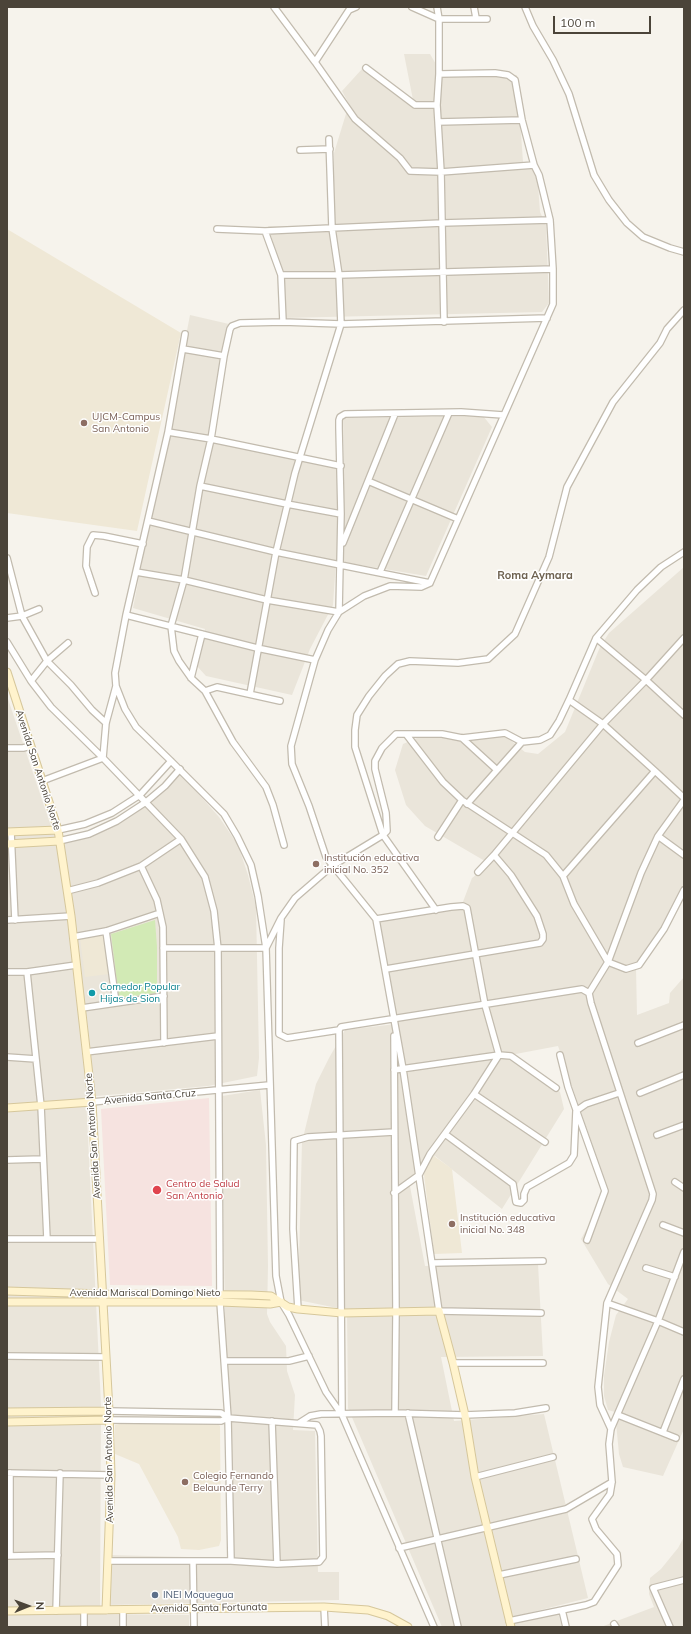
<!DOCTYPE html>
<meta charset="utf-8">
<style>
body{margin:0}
#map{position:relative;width:691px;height:1634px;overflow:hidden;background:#f6f3ec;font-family:Mulish,sans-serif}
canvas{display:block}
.frame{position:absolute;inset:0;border:8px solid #4b4439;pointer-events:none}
.north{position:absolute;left:8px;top:1586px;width:40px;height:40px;-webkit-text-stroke:3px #fff;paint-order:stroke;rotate:89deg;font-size:11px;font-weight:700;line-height:16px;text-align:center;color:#4b4439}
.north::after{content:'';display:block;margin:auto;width:14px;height:18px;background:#4b4439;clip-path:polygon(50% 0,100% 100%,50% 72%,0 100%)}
.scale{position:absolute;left:553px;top:16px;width:98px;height:18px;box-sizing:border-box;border:2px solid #4b4439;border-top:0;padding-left:5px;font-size:12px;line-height:14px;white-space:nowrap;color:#4b4439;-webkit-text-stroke:3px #fff;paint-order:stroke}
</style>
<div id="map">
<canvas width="691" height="1634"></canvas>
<div class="frame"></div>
<div class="north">N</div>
<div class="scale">100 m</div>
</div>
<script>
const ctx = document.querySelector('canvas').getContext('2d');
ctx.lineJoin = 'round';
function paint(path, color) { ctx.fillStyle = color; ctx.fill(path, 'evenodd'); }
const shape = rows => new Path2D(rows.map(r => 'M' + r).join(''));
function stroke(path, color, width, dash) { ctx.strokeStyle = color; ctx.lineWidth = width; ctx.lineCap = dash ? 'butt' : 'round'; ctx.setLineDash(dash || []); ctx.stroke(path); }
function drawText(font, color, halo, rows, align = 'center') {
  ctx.font = font + ' Mulish,sans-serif'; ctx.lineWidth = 3; ctx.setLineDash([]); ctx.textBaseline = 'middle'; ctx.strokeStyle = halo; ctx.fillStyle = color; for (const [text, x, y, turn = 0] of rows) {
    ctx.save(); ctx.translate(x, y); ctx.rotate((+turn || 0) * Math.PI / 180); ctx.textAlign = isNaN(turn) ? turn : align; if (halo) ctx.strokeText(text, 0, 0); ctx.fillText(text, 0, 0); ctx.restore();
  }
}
const residential = shape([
 [404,54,430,54,441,73,517,75,523,162,537,171,540,212,546,225,549,303,542,312,283,318,277,255,268,226,334,226,334,153,349,104,342,91,362,69,414,105],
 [190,315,229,324,208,440,338,468,344,466,343,418,483,416,492,427,426,576,336,561,333,605,310,649,292,695,206,676,196,665,205,629,133,608],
 [684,567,684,883,669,916,636,968,637,1015,669,1003,670,993,684,977,684,1429,663,1476,623,1467,619,1454,615,1412,608,1410,604,1396,604,1376,609,1342,616,1315,628,1299,608,1284,581,1239,608,1190,558,1046,505,1056,560,1092,564,1109,502,1209,435,1156,409,1181,425,1266,538,1264,543,1356,441,1357,454,1421,544,1414,588,1598,505,1619,506,1627,442,1627,348,1408,347,1310,298,1300,302,1142,316,1084,329,1058,345,1030,396,1024,380,921,461,907,472,878,490,864,425,826,406,805,395,770,403,744,424,735,460,738,504,735,525,752,538,754,565,732,600,647,609,633],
 [7,696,57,844,78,840,96,834,117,824,154,799,180,773,219,817,238,845,248,875,256,907,259,1058,257,1076,208,1086,86,1097,101,1405,100,1614,189,1615,189,1627,7,1627],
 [260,1090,266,1145,268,1266,267,1314,270,1322,286,1346,287,1371,295,1395,293,1430,315,1431,318,1572,339,1572,339,1600,107,1605,108,1555,228,1558,222,1096],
 [684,1537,684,1627,601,1627,654,1607,649,1594,650,1578,661,1569,678,1548],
 [558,1613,562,1627,515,1627,514,1623]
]);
const education = shape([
 [7,229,181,333,137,531,7,513],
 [104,935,109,974,85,977,80,938],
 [434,1156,452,1169,462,1253,434,1254,423,1167],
 [123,1421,218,1424,220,1426,221,1540,219,1546,199,1550,181,1549,178,1537,139,1464,115,1454,115,1425,119,1424]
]);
const medical = shape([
 [209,1098,212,1286,110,1285,101,1109]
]);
const green = shape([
 [155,920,157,947,157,993,119,998,111,934]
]);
const street = shape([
 [274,7,315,62,355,119,400,158,410,171,441,172,534,165],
 [412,7,439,19,487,19],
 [437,7,439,19,439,74,437,105,441,172,444,322],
 [474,7,476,18],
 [525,7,533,26,553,60,569,94,594,175,609,200,627,223,643,237,670,248,684,252],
 [315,62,349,10,356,7],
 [366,68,415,105,437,105],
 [439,74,495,73,508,75,515,80,522,120,534,165,539,175,550,220,553,269,553,304,430,583,421,587,390,586,364,596,339,612,328,630,315,660,291,746,292,764,309,806,326,857,376,919,403,1069,439,1311,541,1313],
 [438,122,522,120],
 [300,150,330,149],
 [217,229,265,231,442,223,550,220],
 [265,231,281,275,283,322],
 [281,275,339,275,553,269],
 [185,334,168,432,126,615,115,673,116,686,125,709,136,727,171,761,224,814,237,836,251,865,258,896,266,948,276,1276,281,1302,289,1315,326,1392,342,1415,434,1627],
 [183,349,224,356,211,439,200,486,184,580,171,626,174,651,179,661,191,678,205,691,217,687,280,701],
 [224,356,230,329,232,326,240,323,283,322,341,324,547,318],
 [168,432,211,439,341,466],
 [368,481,458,519],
 [200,486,287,504,341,514],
 [148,521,276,552,430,583],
 [343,543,395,414],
 [684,552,661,567,637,590,596,638,569,700,559,721,550,735,540,740,522,742,505,733,462,738,442,734,406,734,443,782,462,800,546,855,563,876,574,904,608,962,626,969,639,965,664,929,684,890],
 [7,558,22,616,47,661,71,685,92,710,106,723],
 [136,572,184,580,267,600,339,612],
 [380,572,449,413],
 [95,593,86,566,87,547,93,535,104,536,143,544],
 [339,612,341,514,339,428,339,420,340,417,345,414,461,412,503,415],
 [126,615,257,648,315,660],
 [7,618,22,616,39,609],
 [596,638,646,680,684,715],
 [7,642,31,681,51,707,103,758,106,723,116,686],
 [191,678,202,634],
 [31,681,47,661,68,643],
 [205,691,233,742,266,787,273,805,284,845],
 [250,694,276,552,295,473,341,324,339,275,332,228,329,139],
 [462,738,497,770],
 [7,748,23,748,31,746],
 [655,771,684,798],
 [42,781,103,758,181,839,205,877,214,911,218,949,220,1302,228,1418,231,1561],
 [467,804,522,742],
 [58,830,85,824,112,813,140,795,171,761],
 [11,832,15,920],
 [658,836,684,855],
 [438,837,462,800],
 [59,841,89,834,117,821,146,802,165,786,180,769],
 [141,866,157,900,163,927,164,1043],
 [478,872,494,855],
 [563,876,655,771,603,724,646,680,684,638],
 [67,891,98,883,141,866,181,839],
 [436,910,383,835,355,747,355,730,357,715,369,696,385,676,398,664,410,661,458,663,488,659,515,634,549,557,567,487,613,402,660,343,667,329,684,310],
 [376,919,451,907,463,906,467,908,485,1005,499,1055,474,1094,430,1154,419,1175,394,1193],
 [7,920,71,916],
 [281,920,279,948,279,1034,287,1038,339,1030],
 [106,931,116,1003],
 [73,937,106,931,160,913],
 [163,948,266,948,281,918,295,898,332,866,383,835,387,831,386,813,375,769,375,761,382,748,396,734,406,734],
 [386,969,540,943,543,939,543,934,537,916,511,875,494,855,603,724,569,700],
 [7,972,27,972,76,965],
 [27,972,41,1106,47,1239],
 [82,1008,164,996],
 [394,1036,396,1313,395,1413],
 [638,1043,684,1025],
 [86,1052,218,1036],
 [560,1055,568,1087,605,1191,587,1240],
 [7,1057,36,1059],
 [394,1070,499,1055,511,1056,556,1088],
 [640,1093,684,1075],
 [474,1094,545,1142],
 [92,1102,269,1085],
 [445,1134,513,1184,516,1202,521,1203,524,1200,524,1194,527,1187,569,1163,574,1155,576,1111,586,1104,619,1093],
 [657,1135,684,1125],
 [7,1160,42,1159],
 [675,1182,684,1188],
 [663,1225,684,1233],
 [7,1239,100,1239],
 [432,1263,543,1261],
 [646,1268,675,1277],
 [607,1303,658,1321,684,1332],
 [298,1309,293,1229,294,1141,308,1137,394,1132],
 [7,1356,105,1357],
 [224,1361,289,1361,309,1356],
 [453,1363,543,1363],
 [109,1411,221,1413,228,1418],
 [408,1413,458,1627],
 [342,1414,339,1030,341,1027,347,1026,582,989,589,993],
 [618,1415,676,1438],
 [272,1421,277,1564],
 [299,1423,310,1416,321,1414,395,1413,465,1415,515,1413,546,1408],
 [611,1429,600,1405,598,1387,607,1303,652,1200,653,1194,591,1003,589,993,608,962,641,873,658,836,684,800],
 [663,1432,684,1379],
 [7,1473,111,1475],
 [475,1477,553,1457],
 [399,1548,566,1509,612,1482],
 [7,1556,58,1555],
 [10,1556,10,1473],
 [108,1561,231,1561,277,1564,319,1562,323,1557,321,1436,320,1431,317,1425,228,1418,221,1421,109,1420],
 [193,1561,194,1627],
 [499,1575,576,1559],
 [324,1607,325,1627],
 [123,1610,123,1627],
 [562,1610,566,1627],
 [56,1611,60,1473],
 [509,1621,586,1605,594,1602,618,1565,617,1554,596,1529,592,1519,610,1494,612,1482,609,1444,611,1429,658,1321,684,1252],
 [614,1624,616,1627],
 [84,1627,84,1611],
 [670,1627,653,1588,684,1580]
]);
const secondary = shape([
 [7,672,58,830,71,916,92,1102,109,1411,111,1475,106,1610],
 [7,832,58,830],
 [7,844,59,841],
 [7,1108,92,1102],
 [7,1291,103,1294,251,1295,271,1296,288,1307,298,1309,342,1313,439,1311,453,1363,465,1415,475,1477,511,1627],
 [7,1302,220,1302,270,1304,281,1302],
 [7,1412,109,1411],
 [7,1422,109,1420],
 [7,1611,324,1607,368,1610,388,1616,408,1627]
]);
const markers = [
 [84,423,4,"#8d6e63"],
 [316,864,4,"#8d6e63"],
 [92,993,4,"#0f9aa8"],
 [157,1190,5,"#e0444e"],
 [452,1224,4,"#8d6e63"],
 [185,1482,4,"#8d6e63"],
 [155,1595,4,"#5c6f8a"]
];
const educationNames = [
 ["UJCM-Campus",92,417],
 ["San Antonio",92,429],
 ["Institución educativa",324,858],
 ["inicial No. 352",324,870],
 ["Institución educativa",460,1218],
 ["inicial No. 348",460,1230],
 ["Colegio Fernando",193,1476],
 ["Belaunde Terry",193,1488]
];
const streetNames = [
 ["Avenida San Antonio Norte",38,770,72],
 ["Avenida Santa Cruz",150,1097,-5],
 ["Avenida San Antonio Norte",93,1136,-94],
 ["Avenida Mariscal Domingo Nieto",145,1293],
 ["Avenida San Antonio Norte",109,1460,-91],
 ["Avenida Santa Fortunata",209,1608,-1]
];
const cultureNames = [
 ["Comedor Popular",100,987],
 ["Hijas de Sion",100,999]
];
const healthNames = [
 ["Centro de Salud",166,1184],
 ["San Antonio",166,1196]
];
const serviceNames = [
 ["INEI Moquegua",163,1595]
];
const neighbourhoodNames = [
 ["Roma Aymara",535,576]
];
paint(residential, '#eae5da');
paint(education, '#efe8d6');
paint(medical, '#f6e3e0');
paint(green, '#d2eab5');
stroke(street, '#c2bbae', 8);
stroke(secondary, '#d6c79b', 9);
stroke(street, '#fff', 5.5);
stroke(secondary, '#fff3cd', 7);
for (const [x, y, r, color] of markers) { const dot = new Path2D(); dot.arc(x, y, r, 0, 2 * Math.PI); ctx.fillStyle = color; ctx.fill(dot); stroke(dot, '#fff', 1.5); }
drawText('10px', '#785e54', '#fff', educationNames, 'left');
drawText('10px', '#4b4439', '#fff', streetNames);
drawText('10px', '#0d838f', '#fff', cultureNames, 'left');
drawText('10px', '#be3a42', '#fff', healthNames, 'left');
drawText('10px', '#4e5e75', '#fff', serviceNames, 'left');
drawText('bold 11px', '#6e6250', '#fff', neighbourhoodNames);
</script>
